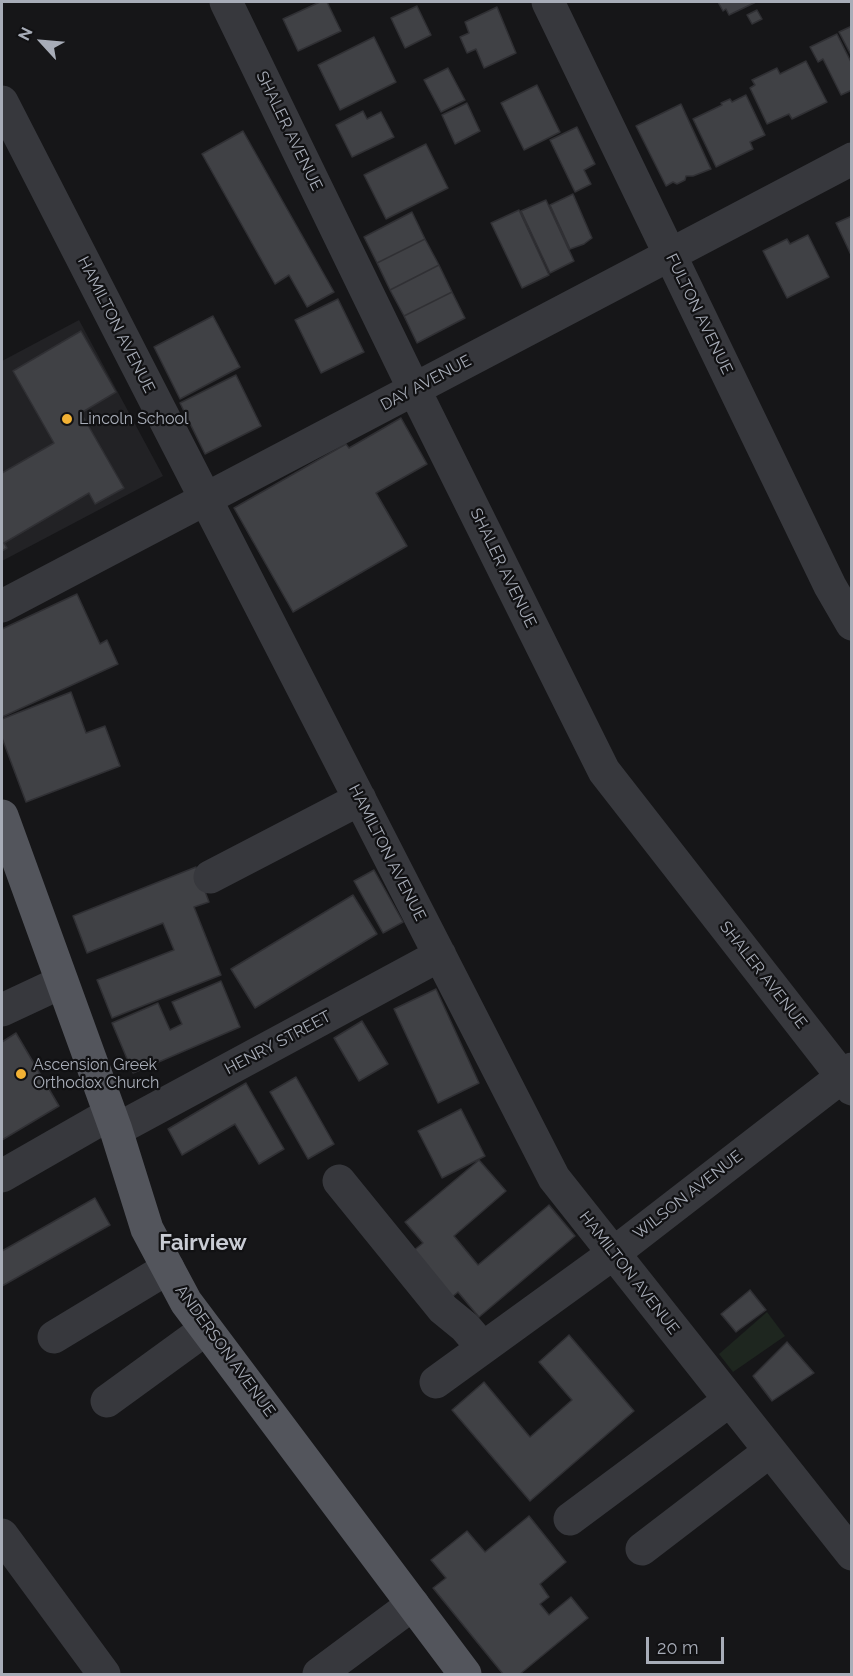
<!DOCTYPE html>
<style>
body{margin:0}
#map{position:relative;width:853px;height:1676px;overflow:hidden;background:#161618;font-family:Raleway,sans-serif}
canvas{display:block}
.frame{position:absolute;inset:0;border:3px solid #a8adb8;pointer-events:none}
.north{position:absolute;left:12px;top:12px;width:60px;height:60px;-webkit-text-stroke:4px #111113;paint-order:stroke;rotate:296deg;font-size:16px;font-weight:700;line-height:24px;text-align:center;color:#a8adb8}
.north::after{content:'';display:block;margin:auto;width:21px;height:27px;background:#a8adb8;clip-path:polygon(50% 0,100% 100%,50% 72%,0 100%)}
.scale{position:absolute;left:646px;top:1637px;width:78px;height:27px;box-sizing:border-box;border:3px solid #a8adb8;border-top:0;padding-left:8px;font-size:18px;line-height:21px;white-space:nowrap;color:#a8adb8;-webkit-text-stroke:4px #111113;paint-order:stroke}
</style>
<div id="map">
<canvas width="853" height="1676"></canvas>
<div class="frame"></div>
<div class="north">N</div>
<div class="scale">20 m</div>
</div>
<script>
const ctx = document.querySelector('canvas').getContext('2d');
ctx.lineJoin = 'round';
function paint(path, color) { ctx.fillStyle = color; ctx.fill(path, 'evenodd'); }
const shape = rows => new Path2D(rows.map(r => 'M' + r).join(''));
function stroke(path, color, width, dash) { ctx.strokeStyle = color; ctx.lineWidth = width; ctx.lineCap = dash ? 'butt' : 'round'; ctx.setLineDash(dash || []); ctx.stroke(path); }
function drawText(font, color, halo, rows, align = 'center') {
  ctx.font = font + ' Raleway,sans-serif'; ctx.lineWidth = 4.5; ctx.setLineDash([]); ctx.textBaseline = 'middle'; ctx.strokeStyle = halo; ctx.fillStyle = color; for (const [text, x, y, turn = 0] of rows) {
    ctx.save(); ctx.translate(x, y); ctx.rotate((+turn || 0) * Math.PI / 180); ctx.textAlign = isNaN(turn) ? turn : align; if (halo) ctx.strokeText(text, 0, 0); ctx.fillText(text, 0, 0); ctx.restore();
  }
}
const built = shape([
 [79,320,163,476,2,561,2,361]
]);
const green = shape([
 [767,1312,785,1336,733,1372,719,1354]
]);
const building = shape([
 [320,2,327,2,341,31,298,51,283,19,320,2],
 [718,2,756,2,729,15,726,9,723,11,718,2],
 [417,6,431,35,405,48,391,18,417,6],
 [497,7,516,53,484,68,476,49,467,53,460,37,469,33,465,22,497,7],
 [757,10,762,19,752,24,747,15,757,10],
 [852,26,852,57,839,32,852,26],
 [837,34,852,64,852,90,841,95,823,59,818,62,810,47,837,34],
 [374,37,396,82,340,110,318,65,374,37],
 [806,61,827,102,792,119,789,114,767,124,750,88,755,85,752,80,777,68,780,74,806,61],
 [448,68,465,100,441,112,424,80,448,68],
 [537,85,560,132,524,150,501,103,537,85],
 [746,95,765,135,750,142,753,149,716,167,693,119,722,105,721,103,730,99,732,102,746,95],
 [467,103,480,131,455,144,442,115,467,103],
 [681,104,711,169,693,176,686,176,685,180,677,184,673,182,666,186,636,126,681,104],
 [363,111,367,119,381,112,394,137,352,157,336,125,363,111],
 [577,127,595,164,584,170,591,184,575,192,550,140,577,127],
 [243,131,334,292,307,307,289,275,275,284,202,154,243,131],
 [426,144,448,188,386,219,364,175,426,144],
 [573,194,592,238,584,244,570,249,550,205,573,194],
 [546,200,574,261,550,273,521,211,546,200],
 [519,210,549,275,522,288,491,223,519,210],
 [412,212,425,239,377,263,364,237,412,212],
 [852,216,852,257,836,223,852,216],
 [808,235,829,277,787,298,763,251,787,239,790,244,808,235],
 [425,239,439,265,390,290,377,263,425,239],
 [439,265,452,292,404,316,390,290,439,265],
 [452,292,465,318,417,343,404,316,452,292],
 [338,299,364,352,321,373,295,320,338,299],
 [213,316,240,367,180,399,154,347,213,316],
 [81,331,116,392,81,413,124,488,95,504,89,493,4,543,7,548,2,551,2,473,54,443,13,371,81,331],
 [236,375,261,426,205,454,180,403,236,375],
 [401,418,427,464,376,493,407,546,293,612,234,508,346,444,349,448,401,418],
 [77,594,100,644,107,640,118,664,2,717,2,629,77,594],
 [71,692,86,733,105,726,120,766,26,802,2,738,2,719,71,692],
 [196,867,209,902,194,907,221,975,112,1018,97,980,174,950,163,923,87,953,73,916,196,867],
 [374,870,403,922,383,933,354,881,374,870],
 [353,895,377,934,255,1008,231,969,353,895],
 [221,981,240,1027,133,1073,112,1023,158,1003,170,1030,182,1024,172,1002,221,981],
 [436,989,479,1083,438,1103,394,1009,436,989],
 [362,1021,388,1064,359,1081,334,1038,362,1021],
 [16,1033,59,1106,2,1140,2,1042,16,1033],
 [296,1077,334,1144,308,1159,270,1092,296,1077],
 [246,1083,284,1149,259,1164,235,1124,182,1155,168,1129,246,1083],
 [461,1109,485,1156,442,1178,418,1131,461,1109],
 [479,1160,506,1191,454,1236,478,1265,549,1205,575,1236,479,1317,458,1292,452,1297,413,1251,423,1243,405,1222,479,1160],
 [95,1198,110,1225,2,1286,2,1251,95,1198],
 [750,1290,766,1310,736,1332,721,1314,750,1290],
 [569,1335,634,1411,530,1501,452,1410,484,1382,530,1437,572,1400,539,1362,569,1335],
 [787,1342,814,1373,772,1401,753,1376,787,1342],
 [529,1516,566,1562,540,1584,549,1597,540,1604,549,1615,571,1597,588,1618,520,1674,503,1674,433,1588,446,1578,431,1560,467,1531,485,1552,529,1516]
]);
const minor = shape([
 [226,2,414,389,604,771,852,1089],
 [548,2,830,586,852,624],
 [2,102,554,1178,852,1554],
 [2,606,852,159],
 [210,877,360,799],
 [2,1010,62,982],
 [116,1130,440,955],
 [2,1176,110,1114],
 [339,1181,443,1309,465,1327,483,1348],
 [54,1337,168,1268],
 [436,1382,614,1253,852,1069],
 [107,1401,206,1329],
 [570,1519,730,1400],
 [2,1535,104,1674],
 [642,1549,770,1451],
 [319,1674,413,1604]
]);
const major = shape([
 [2,816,116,1130,147,1229,186,1302,465,1674]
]);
const markers = [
 [67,419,6,"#f2b134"],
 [21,1074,6,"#f2b134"]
];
const streetNames = [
 ["SHALER AVENUE",289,131,64],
 ["FULTON AVENUE",699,314,64],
 ["HAMILTON AVENUE",116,325,63],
 ["DAY AVENUE",426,383,-28],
 ["SHALER AVENUE",503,568,64],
 ["HAMILTON AVENUE",387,853,63],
 ["SHALER AVENUE",763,975,52],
 ["HENRY STREET",278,1043,-28],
 ["WILSON AVENUE",688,1195,-38],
 ["HAMILTON AVENUE",629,1273,52],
 ["ANDERSON AVENUE",225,1351,54]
];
const poiNames = [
 ["Lincoln School",79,419],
 ["Ascension Greek",33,1065],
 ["Orthodox Church",33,1083]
];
const districtNames = [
 ["Fairview",203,1243]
];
paint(built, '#222225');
paint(green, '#1e261f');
paint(building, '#404145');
stroke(building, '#303034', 1.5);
stroke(minor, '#37383d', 33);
stroke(major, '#53555c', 33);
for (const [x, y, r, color] of markers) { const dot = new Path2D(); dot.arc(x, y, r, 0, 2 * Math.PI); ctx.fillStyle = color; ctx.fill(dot); stroke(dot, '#111113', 2); }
drawText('16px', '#a8adb8', '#111113', streetNames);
drawText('16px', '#a8adb8', '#111113', poiNames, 'left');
drawText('bold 22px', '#c9ccd4', '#111113', districtNames);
</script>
